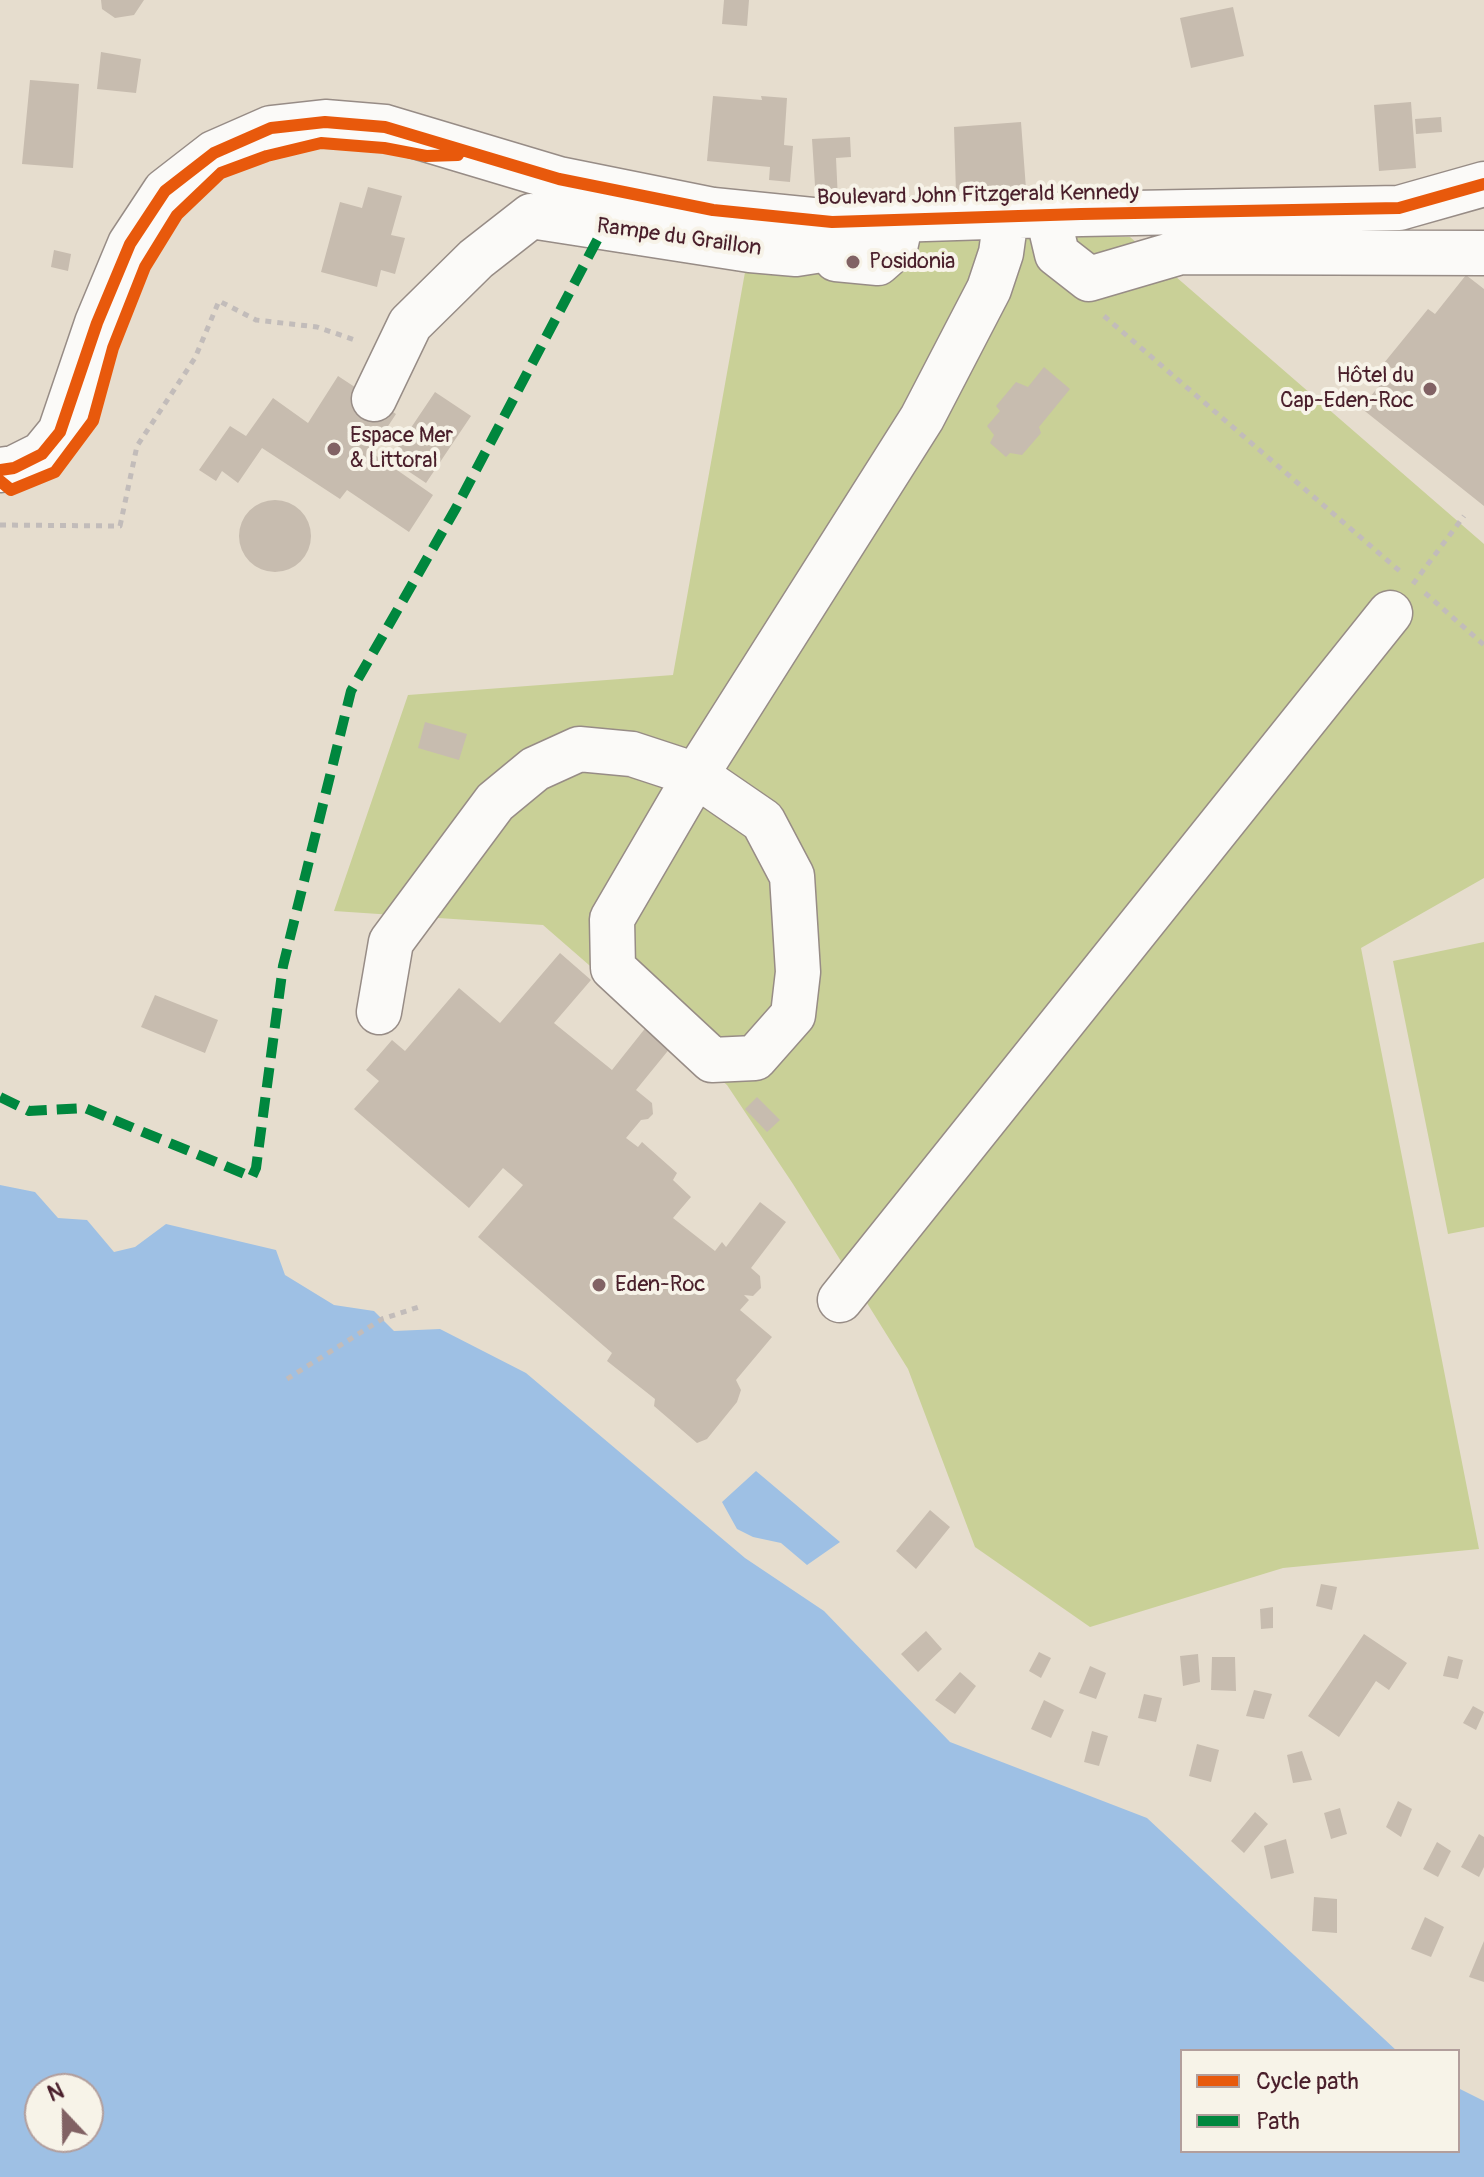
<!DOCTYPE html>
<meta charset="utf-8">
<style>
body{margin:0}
#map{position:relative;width:1484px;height:2177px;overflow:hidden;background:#e6ddce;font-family:Pangolin,sans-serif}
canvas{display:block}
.legend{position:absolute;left:1180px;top:2049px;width:280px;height:104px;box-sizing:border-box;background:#f7f3e8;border:2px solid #b29e9c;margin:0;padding:10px 14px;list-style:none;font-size:24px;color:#4a1f2b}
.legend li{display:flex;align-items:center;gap:16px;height:40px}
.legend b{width:40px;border:2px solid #b29e9c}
.north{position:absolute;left:24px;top:2073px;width:80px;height:80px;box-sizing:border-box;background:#f7f3e8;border:2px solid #b29e9c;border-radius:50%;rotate:338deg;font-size:22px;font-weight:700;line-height:32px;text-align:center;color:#4a1f2b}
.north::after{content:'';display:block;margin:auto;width:28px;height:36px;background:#816264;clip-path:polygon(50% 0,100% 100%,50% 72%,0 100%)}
</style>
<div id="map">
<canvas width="1484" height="2177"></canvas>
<ul class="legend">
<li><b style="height:10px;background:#e8590c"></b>Cycle path</li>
<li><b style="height:10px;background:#00873e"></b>Path</li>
</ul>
<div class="north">N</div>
</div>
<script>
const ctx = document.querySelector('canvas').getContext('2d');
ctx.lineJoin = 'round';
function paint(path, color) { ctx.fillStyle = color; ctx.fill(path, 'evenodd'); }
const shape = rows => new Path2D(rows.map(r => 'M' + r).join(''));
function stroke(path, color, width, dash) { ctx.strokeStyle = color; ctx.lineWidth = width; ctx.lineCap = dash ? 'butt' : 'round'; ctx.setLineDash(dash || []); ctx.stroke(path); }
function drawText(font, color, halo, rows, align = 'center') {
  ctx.font = font + ' Pangolin,sans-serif'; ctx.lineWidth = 8; ctx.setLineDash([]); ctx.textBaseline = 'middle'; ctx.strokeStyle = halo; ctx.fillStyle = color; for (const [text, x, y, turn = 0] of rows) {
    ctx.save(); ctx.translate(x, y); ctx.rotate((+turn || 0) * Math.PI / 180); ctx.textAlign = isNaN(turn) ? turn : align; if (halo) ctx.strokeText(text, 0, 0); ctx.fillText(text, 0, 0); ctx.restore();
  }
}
const green = shape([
 [752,233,1130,237,1484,544,1484,878,1361,948,1479,1549,1283,1568,1090,1627,975,1547,908,1369,793,1184,727,1085,543,925,334,911,408,695,673,675],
 [1484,942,1484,1227,1448,1234,1393,961]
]);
const water = shape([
 [0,1185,35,1192,58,1218,87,1220,114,1252,135,1247,166,1224,276,1250,285,1275,334,1305,374,1311,394,1331,440,1329,526,1373,745,1558,824,1611,950,1742,1147,1818,1397,2051,1182,2051,1182,2151,1458,2151,1458,2088,1484,2101,1484,2177,0,2177],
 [88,2089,88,2137,40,2137,40,2089],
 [756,1471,840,1542,807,1565,781,1543,753,1537,737,1529,722,1502]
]);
const building = shape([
 [101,0,144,0,134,15,115,18,102,9],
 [724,0,749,0,747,26,722,24],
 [1233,7,1244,56,1191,68,1180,18],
 [101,52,141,59,136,93,97,89],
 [30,80,79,84,73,168,22,164],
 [713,96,762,100,761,96,787,98,784,145,793,146,790,182,769,180,770,167,707,161],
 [1411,102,1416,168,1379,171,1374,105],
 [1441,117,1442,132,1416,134,1415,119],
 [1021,122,1026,189,956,193,954,127],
 [850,137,851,157,836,158,838,200,816,201,812,139],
 [368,187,402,196,391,235,405,238,395,274,381,270,377,287,321,272,340,202,362,208],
 [54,250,71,254,68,271,51,267],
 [1466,275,1484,289,1484,506,1361,408,1393,369,1384,363,1428,309,1435,314],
 [1044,367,1070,389,1039,427,1041,433,1022,455,1010,453,1006,457,990,443,994,435,987,426,1000,411,996,406,1016,382,1028,387],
 [338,376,396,414,371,452,433,495,409,532,347,490,340,499,262,448,238,483,222,471,216,481,199,470,230,426,246,436,273,398,308,423],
 [435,392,471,416,426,483,390,459],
 '239 536a36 36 0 1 1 72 0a36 36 0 1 1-72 0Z',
 [425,722,467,734,459,760,418,748],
 [560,953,591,980,554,1023,612,1070,647,1026,671,1047,636,1090,652,1103,653,1114,648,1119,641,1120,626,1138,638,1147,642,1142,677,1173,673,1180,691,1197,673,1218,715,1251,722,1242,726,1247,760,1202,786,1222,751,1268,760,1276,761,1288,753,1296,744,1295,749,1300,740,1310,772,1337,736,1380,741,1390,737,1402,707,1439,697,1443,654,1406,655,1399,607,1361,612,1353,478,1237,523,1185,503,1168,469,1208,354,1109,379,1081,366,1070,392,1040,405,1051,459,988,500,1023],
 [155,995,218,1020,205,1053,141,1027],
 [757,1097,780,1120,767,1132,745,1109],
 [930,1510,950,1527,916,1569,896,1551],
 [1321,1584,1337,1587,1332,1610,1316,1606],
 [1273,1607,1273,1628,1261,1629,1260,1609],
 [926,1631,942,1649,918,1672,901,1654],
 [1364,1634,1407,1663,1389,1690,1376,1681,1339,1737,1308,1716],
 [1039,1652,1051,1658,1041,1678,1029,1671],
 [1198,1654,1200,1682,1183,1686,1180,1656],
 [1448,1656,1463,1660,1458,1679,1443,1676],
 [1212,1657,1235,1657,1236,1691,1211,1690],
 [1090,1666,1106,1673,1096,1699,1079,1693],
 [960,1672,976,1686,955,1714,935,1700],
 [1254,1690,1272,1694,1264,1719,1246,1716],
 [1144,1694,1162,1698,1156,1722,1138,1718],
 [1044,1700,1064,1710,1051,1738,1031,1729],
 [1473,1706,1484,1712,1476,1730,1463,1723],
 [1092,1731,1108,1736,1099,1766,1084,1762],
 [1197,1744,1219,1750,1211,1782,1189,1776],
 [1302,1751,1312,1780,1293,1783,1287,1755],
 [1398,1801,1412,1809,1401,1837,1386,1827],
 [1340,1808,1347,1834,1331,1839,1324,1813],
 [1255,1812,1268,1824,1244,1853,1231,1841],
 [1479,1834,1484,1837,1484,1867,1479,1877,1461,1867],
 [1286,1839,1294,1873,1271,1879,1264,1846],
 [1437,1842,1451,1851,1438,1877,1423,1869],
 [1314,1897,1337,1899,1337,1933,1312,1931],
 [1425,1917,1444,1927,1431,1957,1411,1949],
 [1484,1941,1484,1982,1469,1977]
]);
const path = shape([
 [1104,316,1402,573],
 [0,525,120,526,137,446,195,358,219,301,256,320,317,327,358,341],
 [1413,584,1464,516],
 [1425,593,1484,645],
 [287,1379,382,1319,419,1307]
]);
const minor = shape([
 [1048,216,1057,254,1089,279,1181,252,1484,253],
 [832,222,828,249,836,259,878,263,895,248,901,221],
 [374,399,410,324,476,259,531,216,750,250,796,254,828,249],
 [0,470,14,468,42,454,60,432,97,323,130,244,165,191,214,153,271,128,325,122,385,127,559,179,713,210,832,222,1081,214,1399,208,1484,184],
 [379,1012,391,942,495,802,535,769,579,749,632,754,696,775,763,821,792,876,798,972,793,1015,755,1058,712,1060,613,968,612,919,696,775,922,418,989,289,1001,253,1006,217],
 [840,1300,1390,613]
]);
const quiet = shape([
 [0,1097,29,1111,85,1108,252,1177,256,1168,283,966,351,691,456,508,604,227]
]);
const cycleway = shape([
 [0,470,14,468,42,454,60,432,97,323,130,244,165,191,214,153,271,128,325,122,385,127,559,179,713,210,832,222,1081,214,1399,208,1484,184],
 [0,481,11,490,55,472,93,421,113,348,145,267,177,215,221,173,267,156,321,143,384,148,426,156,458,155]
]);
const markers = [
 [853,262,8,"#816264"],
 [1430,389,8,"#816264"],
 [334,449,8,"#816264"],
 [599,1285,8,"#816264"]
];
const streetNames = [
 ["Boulevard John Fitzgerald Kennedy",978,196,-1],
 ["Rampe du Graillon",679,238,8]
];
const poiNames = [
 ["Posidonia",869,262],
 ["Hôtel du",1414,376,"right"],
 ["Cap-Eden-Roc",1414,401,"right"],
 ["Espace Mer",350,436],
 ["& Littoral",350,461],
 ["Eden-Roc",615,1285]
];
paint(green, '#c9d097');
paint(water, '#9ec0e4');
paint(building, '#c7bcaf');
stroke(minor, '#978c86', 47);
stroke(path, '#c2bcba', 5, [6, 6]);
stroke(minor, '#fbfaf8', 44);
stroke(quiet, '#00873e', 10, [20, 10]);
stroke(cycleway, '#e8590c', 12);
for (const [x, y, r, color] of markers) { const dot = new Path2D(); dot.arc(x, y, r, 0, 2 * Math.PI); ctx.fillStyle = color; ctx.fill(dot); stroke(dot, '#f7f3e8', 3); }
drawText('22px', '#4a1f2b', '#f7f3e8', streetNames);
drawText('22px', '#4a1f2b', '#f7f3e8', poiNames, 'left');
</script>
